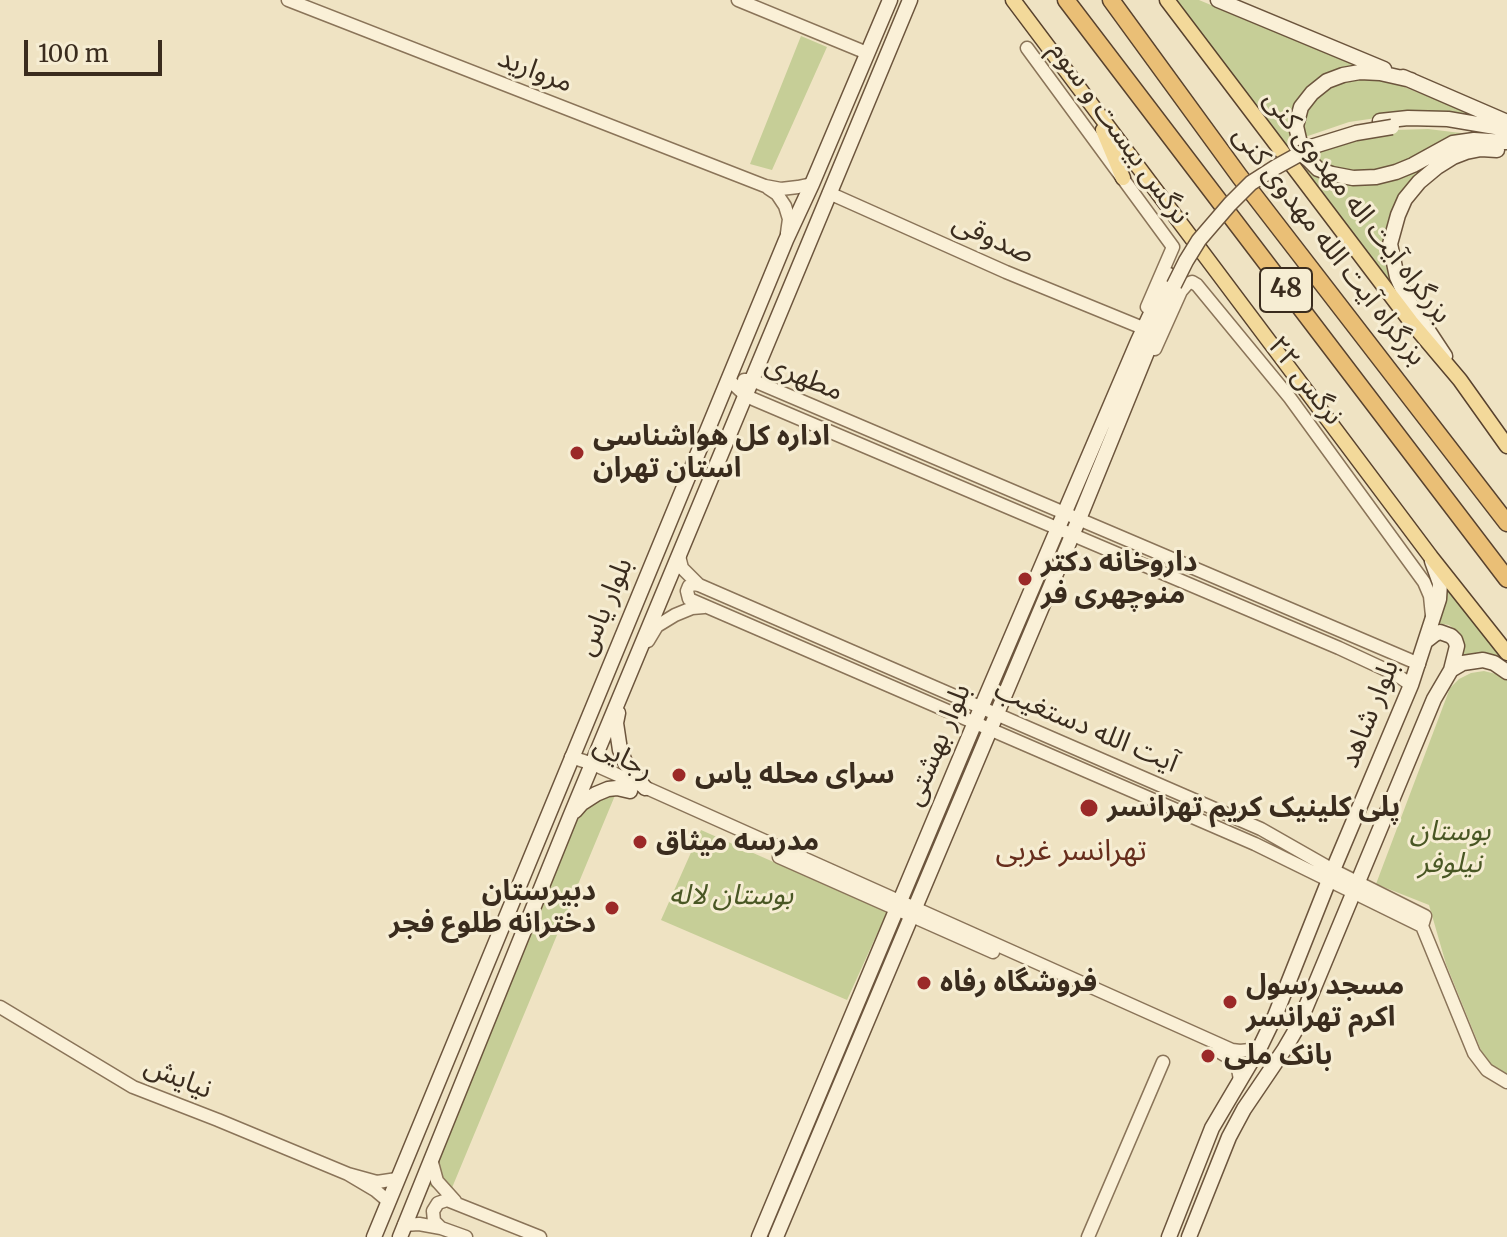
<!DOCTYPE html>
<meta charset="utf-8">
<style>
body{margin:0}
#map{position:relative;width:1507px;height:1237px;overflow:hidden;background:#efe3c3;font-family:Merriweather,serif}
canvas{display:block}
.scale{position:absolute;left:24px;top:40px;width:138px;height:36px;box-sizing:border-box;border:4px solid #3a2c1e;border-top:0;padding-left:10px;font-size:24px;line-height:28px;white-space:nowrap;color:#3a2c1e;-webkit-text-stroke:6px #f6edd3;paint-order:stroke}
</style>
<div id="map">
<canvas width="1507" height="1237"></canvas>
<div class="scale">100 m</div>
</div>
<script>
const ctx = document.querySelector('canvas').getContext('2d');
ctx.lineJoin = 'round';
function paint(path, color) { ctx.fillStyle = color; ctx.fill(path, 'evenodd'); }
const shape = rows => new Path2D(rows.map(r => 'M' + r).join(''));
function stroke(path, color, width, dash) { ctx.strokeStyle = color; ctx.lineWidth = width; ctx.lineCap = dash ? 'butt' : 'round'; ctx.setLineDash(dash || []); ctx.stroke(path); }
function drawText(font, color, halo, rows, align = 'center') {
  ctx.font = font + ' Merriweather,"Noto Sans Arabic",serif'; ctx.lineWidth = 6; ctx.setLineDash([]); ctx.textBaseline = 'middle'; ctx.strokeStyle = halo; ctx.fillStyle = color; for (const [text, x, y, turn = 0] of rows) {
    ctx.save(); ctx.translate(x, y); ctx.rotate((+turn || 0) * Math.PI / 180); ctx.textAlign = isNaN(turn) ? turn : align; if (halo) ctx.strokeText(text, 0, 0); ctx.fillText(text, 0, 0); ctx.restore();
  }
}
const green = shape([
 [1176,0,1199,0,1359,67,1325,75,1290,133,1292,143,1285,147],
 [801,36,827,47,772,170,750,164],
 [1347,78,1382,78,1491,122,1404,114,1349,122,1302,138,1302,119,1312,101,1328,87],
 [1428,129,1461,133,1481,137,1401,166,1358,173,1326,167,1310,154,1324,147,1395,130],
 [1451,148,1434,162,1384,248,1384,262,1393,283,1395,292,1297,160,1301,158,1353,184],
 [1442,579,1507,667,1460,659,1464,647,1460,633,1449,625,1443,624,1434,627],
 [1484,671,1496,674,1507,680,1507,1074,1496,1069,1483,1055,1446,964,1429,905,1376,884,1450,688,1459,679,1471,673],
 [616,793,449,1195,427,1185,575,822,593,802],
 [701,830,887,912,847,1000,661,920]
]);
const tertiary = shape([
 [288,0,765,186,781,189,798,187,812,184],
 [738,0,867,53],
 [1027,48,1173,247,1147,307],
 [768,188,777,194,785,206,789,219,787,233],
 [829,193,1006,272,1138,326],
 [1155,349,1181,291,1187,284,1192,282,1197,285,1290,398,1424,582,1430,596,1432,616],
 [728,379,746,396,1339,648,1397,675,1411,685],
 [744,380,752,380,1419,664],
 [679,556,682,568,699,585,1261,829,1333,870,1425,916,1422,926],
 [699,585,694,584,689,586,687,591,689,599,1255,844,1422,926],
 [648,641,657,626,675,615,692,608,704,607],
 [571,757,593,764,1232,1050,1240,1051,1250,1050,1261,1045],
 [779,857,993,952],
 [1422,926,1474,1053,1487,1070,1507,1082],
 [0,1007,133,1087,218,1120,348,1174],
 [1218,1051,1233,1060,1238,1069,1240,1080],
 [431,1159,437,1181,455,1201],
 [388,1201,375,1190,348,1174,377,1182,397,1179],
 [404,1225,419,1224,441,1228,466,1237],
 [441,1228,434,1221,433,1211,438,1203,447,1200,540,1237],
 [1088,1237,1163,1062]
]);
const secondary = shape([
 [1218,0,1384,69],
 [1403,77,1507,122],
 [1411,80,1380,73,1360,72,1343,75,1327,81,1312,93,1301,107,1296,126,1301,148,1305,156,1318,169,1332,174,1353,178,1376,177,1396,172,1413,165,1453,143,1474,140,1507,142],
 [1380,121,1408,118,1448,119,1507,129],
 [1445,356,1406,297,1397,277,1390,244,1398,215,1405,199,1419,182,1437,167,1453,157,1466,152,1481,149,1497,150],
 [1426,641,1435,634,1440,632,1451,636,1455,640,1457,646,1451,670],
 [618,713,616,723,620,750,626,764,645,788],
 [575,811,582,803,596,794,608,789,617,788,630,791],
 [374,1237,786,240,812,184,890,0],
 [400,1237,570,817,910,0],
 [759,1237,981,708,1138,341,1169,275],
 [776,1237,1079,519,1171,293],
 [1169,1237,1212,1128,1261,1045,1275,1016,1333,870,1411,685,1439,599,1440,583,1432,561],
 [1189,1237,1229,1137,1244,1109,1284,1050,1298,1026,1434,699,1451,670,1463,663,1483,660,1494,663,1507,672]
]);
const primary = shape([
 [1013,0,1431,557,1507,653],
 [1167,0,1411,322,1460,380,1507,446],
 [1103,130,1123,178]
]);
const trunk = shape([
 [1066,0,1507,579],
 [1111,0,1240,177,1507,523]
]);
const secondaryBridge = shape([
 [1174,285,1186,261,1199,240,1230,204,1251,183,1276,167,1314,146,1356,133,1392,127]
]);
const markers = [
 [577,453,8,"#9b2928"],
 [1025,579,8,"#9b2928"],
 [679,775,8,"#9b2928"],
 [1089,808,10,"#9b2928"],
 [640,842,8,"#9b2928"],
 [612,908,8,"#9b2928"],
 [924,983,8,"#9b2928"],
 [1230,1002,8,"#9b2928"],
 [1208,1056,8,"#9b2928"]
];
const shields = [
 [1286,290,52]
];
const shieldNames = [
 ["48",1286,290]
];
const streetNames = [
 ["مروارید",535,71,21],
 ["نرگس بیست و سوم",1119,133,54],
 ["بزرگراه آیت اله مهدوی کنی",1357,207,52],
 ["صدوقی",993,239,24],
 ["بزرگراه آیت الله مهدوی کنی",1329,246,52],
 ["مطهری",804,378,22],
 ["نرگس ۲۲",1305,381,52],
 ["بلوار یاس",605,607,-67],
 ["بلوار شاهد",1370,714,-68],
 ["آیت الله دستغیب",1086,727,23],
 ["بلوار بهشتی",938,745,-67],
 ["رجایی",623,758,28],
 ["نیایش",178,1078,22]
];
const poiNames = [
 ["اداره کل هواشناسی",593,437],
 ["استان تهران",593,469],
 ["داروخانه دکتر",1041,563],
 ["منوچهری فر",1041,595],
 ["سرای محله یاس",695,775],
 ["پلی کلینیک کریم تهرانسر",1107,808],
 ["مدرسه میثاق",656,842],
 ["دبیرستان",596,892,"right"],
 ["دخترانه طلوع فجر",596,924,"right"],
 ["فروشگاه رفاه",940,983],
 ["مسجد رسول",1246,986],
 ["اکرم تهرانسر",1246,1018],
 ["بانک ملی",1224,1056]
];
const parkNames = [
 ["بوستان",1450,832],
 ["نیلوفر",1450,864],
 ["بوستان لاله",731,896]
];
const neighbourhoodNames = [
 ["تهرانسر غربی",1071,852]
];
paint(green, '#c6ce97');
stroke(tertiary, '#8a7459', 15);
stroke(secondary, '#6c553d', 17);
stroke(primary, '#58422e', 17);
stroke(trunk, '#58422e', 19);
stroke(tertiary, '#faf0d7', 12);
stroke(secondary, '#faf0d7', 14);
stroke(primary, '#f3d99a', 14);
stroke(trunk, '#eabf76', 16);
stroke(secondaryBridge, '#6c553d', 17, []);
stroke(secondaryBridge, '#faf0d7', 14);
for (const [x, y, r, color] of markers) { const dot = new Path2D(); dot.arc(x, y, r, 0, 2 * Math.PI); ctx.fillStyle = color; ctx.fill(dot); stroke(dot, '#f6edd3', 3); }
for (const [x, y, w] of shields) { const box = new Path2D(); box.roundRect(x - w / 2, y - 22, w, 44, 6); ctx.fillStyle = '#f6edd3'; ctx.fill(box); stroke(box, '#3a2c1e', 2); }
drawText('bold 26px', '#3a2c1e', null, shieldNames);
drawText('28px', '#3a2c1e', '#f6edd3', streetNames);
drawText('bold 28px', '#3a2c1e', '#f6edd3', poiNames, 'left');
drawText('italic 28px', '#495724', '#f6edd3', parkNames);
drawText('30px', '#672d1c', '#f6edd3', neighbourhoodNames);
</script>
